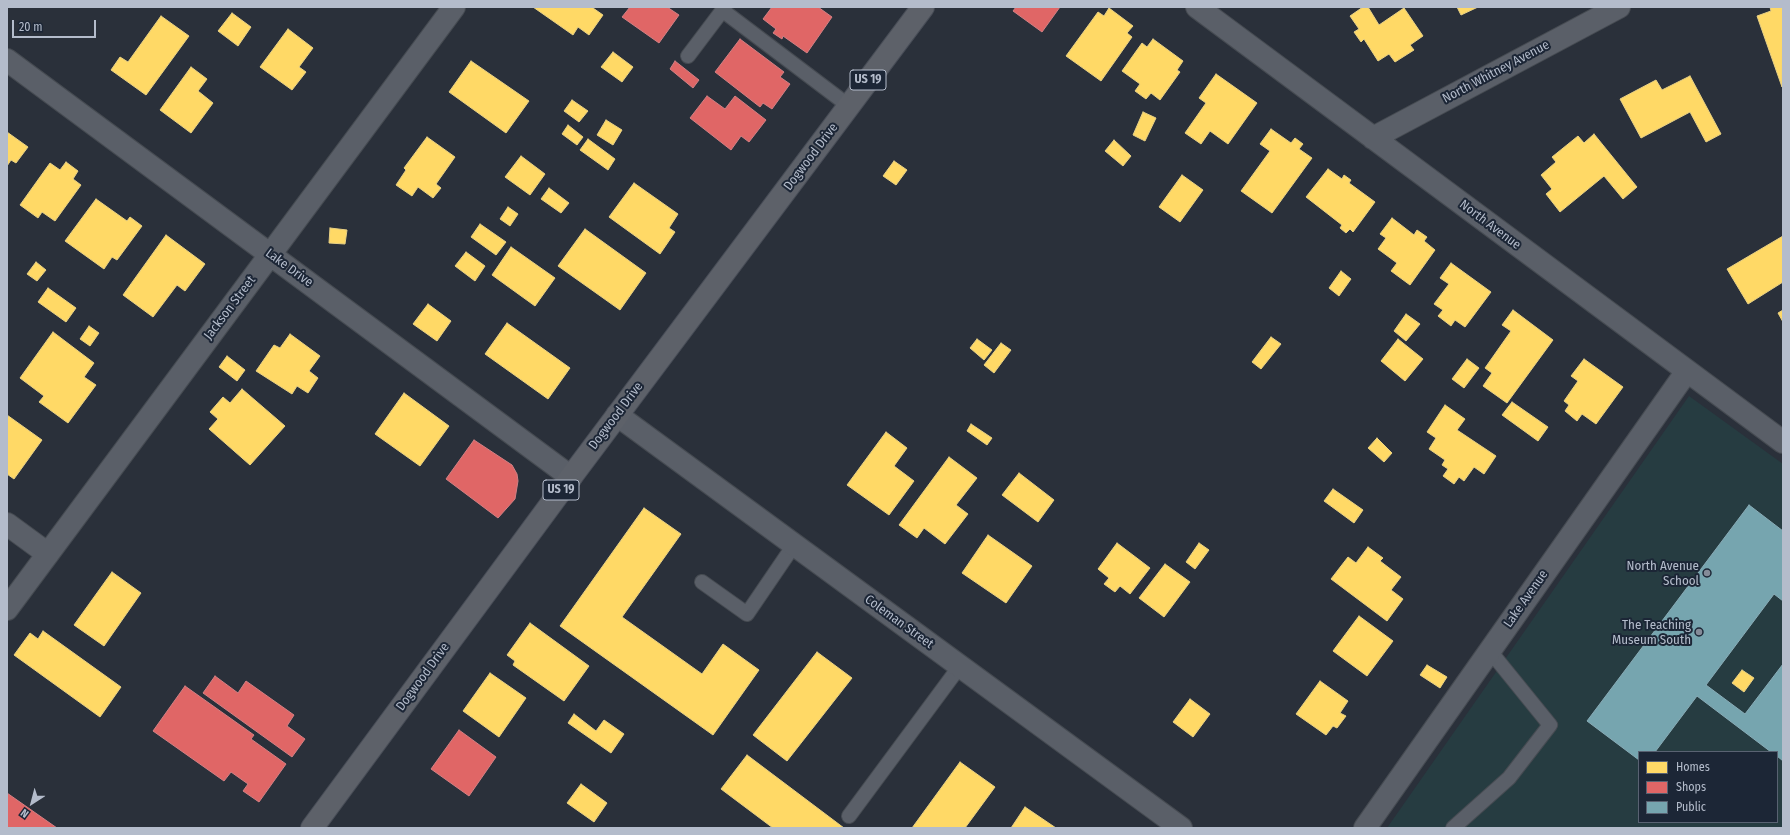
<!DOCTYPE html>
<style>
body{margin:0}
#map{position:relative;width:1790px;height:835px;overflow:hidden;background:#2a303a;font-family:"Fira Sans Condensed",sans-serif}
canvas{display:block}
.frame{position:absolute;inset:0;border:8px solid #b4bccb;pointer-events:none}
.legend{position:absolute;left:1638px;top:751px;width:140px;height:72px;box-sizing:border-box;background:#1c2636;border:1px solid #596272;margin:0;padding:5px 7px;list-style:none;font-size:12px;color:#b4bccb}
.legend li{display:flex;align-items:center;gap:8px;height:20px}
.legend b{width:20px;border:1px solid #596272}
.north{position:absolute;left:12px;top:783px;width:40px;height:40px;-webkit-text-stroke:3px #1c2636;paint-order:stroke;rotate:216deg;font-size:11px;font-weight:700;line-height:16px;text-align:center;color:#b4bccb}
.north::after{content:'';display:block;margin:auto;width:14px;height:18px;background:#b4bccb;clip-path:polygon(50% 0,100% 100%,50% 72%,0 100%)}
.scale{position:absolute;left:12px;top:20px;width:84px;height:18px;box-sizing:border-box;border:2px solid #b4bccb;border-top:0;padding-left:5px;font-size:12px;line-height:14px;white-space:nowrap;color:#b4bccb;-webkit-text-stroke:3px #1c2636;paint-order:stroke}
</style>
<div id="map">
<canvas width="1790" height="835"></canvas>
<div class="frame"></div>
<ul class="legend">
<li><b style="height:11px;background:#ffd966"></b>Homes</li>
<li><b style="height:11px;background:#e06666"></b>Shops</li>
<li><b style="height:11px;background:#76a5af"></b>Public</li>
</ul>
<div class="north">N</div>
<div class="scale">20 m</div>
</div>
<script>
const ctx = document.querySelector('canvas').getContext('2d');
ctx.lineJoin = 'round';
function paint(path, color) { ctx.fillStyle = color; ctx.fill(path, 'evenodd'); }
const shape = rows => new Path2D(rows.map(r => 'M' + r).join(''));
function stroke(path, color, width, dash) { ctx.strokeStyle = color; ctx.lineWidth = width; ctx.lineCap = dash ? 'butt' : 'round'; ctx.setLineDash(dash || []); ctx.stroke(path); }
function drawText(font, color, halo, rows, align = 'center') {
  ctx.font = font + ' "Fira Sans Condensed",sans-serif'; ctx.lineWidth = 4; ctx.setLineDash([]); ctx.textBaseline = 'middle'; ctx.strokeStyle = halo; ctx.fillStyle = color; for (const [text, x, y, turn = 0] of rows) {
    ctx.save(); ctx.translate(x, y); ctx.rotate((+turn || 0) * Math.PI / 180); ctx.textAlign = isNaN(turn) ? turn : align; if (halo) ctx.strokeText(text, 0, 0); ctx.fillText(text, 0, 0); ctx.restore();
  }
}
const green = shape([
 [1689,396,1783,464,1783,828,1387,828],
 [1639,752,1777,752,1777,822,1639,822]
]);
const homes = shape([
 [533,7,593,7,593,8,603,15,589,35,578,27,573,35,533,7],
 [1363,7,1368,7,1379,25,1404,8,1423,36,1410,45,1414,50,1395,62,1389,54,1378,61,1364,39,1361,42,1354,32,1359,29,1350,16,1363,7],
 [1457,7,1478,7,1461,15,1457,7],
 [1770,7,1783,7,1782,87,1757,16,1771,11,1770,7],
 [1109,8,1133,26,1127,33,1132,37,1101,81,1066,56,1098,12,1104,16,1109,8],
 [232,13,251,27,238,46,218,31,232,13],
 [161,16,189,36,146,95,111,70,120,57,128,62,161,16],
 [288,29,313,48,299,67,306,72,292,90,260,67,288,29],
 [1153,39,1183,61,1177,70,1180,72,1160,100,1151,93,1146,99,1135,91,1140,84,1122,71,1142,43,1147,47,1153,39],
 [613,52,633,67,622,82,601,67,613,52],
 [471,61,529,101,506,133,449,92,471,61],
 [191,67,207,79,198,91,213,103,191,133,160,110,191,67],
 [1216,74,1257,103,1228,144,1210,131,1201,144,1185,133,1206,103,1199,98,1216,74],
 [1690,76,1721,134,1706,142,1690,112,1641,138,1620,99,1656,80,1662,90,1690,76],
 [572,100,588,111,579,122,564,111,572,100],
 [1143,112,1156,118,1145,141,1133,135,1143,112],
 [606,120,622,130,613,145,597,135,606,120],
 [568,125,583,137,577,145,562,134,568,125],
 [1271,129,1291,143,1295,138,1303,144,1299,149,1312,158,1272,213,1241,191,1270,151,1260,144,1271,129],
 [7,132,28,147,16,163,11,160,7,166,7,132],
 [1594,134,1637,187,1623,199,1604,176,1560,212,1546,194,1552,189,1541,175,1556,162,1552,157,1578,136,1584,143,1594,134],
 [427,137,455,157,436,184,441,188,433,198,418,187,412,196,396,185,406,170,404,168,427,137],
 [588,139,615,159,608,170,580,150,588,139],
 [1114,140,1131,156,1123,166,1105,151,1114,140],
 [521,156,545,174,530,195,505,177,521,156],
 [894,161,907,170,896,185,883,176,894,161],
 [66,162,78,171,73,179,81,185,55,221,42,212,38,218,20,205,50,163,60,170,66,162],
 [1328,169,1342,179,1344,175,1351,180,1349,183,1375,202,1353,232,1350,229,1346,233,1340,228,1342,225,1306,197,1328,169],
 [1182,175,1203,190,1180,222,1159,207,1182,175],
 [634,183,678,214,669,228,675,232,660,254,609,217,634,183],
 [549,188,569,203,561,213,541,199,549,188],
 [96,199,127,221,130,217,142,226,117,260,112,257,104,269,65,241,96,199],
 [508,207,518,214,510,226,500,219,508,207],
 [1392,218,1414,235,1417,230,1427,237,1424,241,1435,250,1410,285,1391,271,1397,263,1378,249,1386,238,1380,234,1392,218],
 [480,224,506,242,496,255,471,237,480,224],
 [330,228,347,230,345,244,329,243,330,228],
 [585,229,646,273,620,310,558,266,585,229],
 [166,235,205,264,185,291,177,285,153,317,123,295,166,235],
 [1783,236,1783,282,1748,304,1727,269,1783,236],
 [511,247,555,278,535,306,492,275,511,247],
 [466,252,485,266,475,281,455,266,466,252],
 [36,262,46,270,37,281,27,274,36,262],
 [1451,263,1491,292,1465,327,1455,320,1451,326,1438,316,1443,310,1434,304,1449,284,1440,278,1451,263],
 [1341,271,1351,279,1339,296,1329,288,1341,271],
 [48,288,76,308,66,322,38,302,48,288],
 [428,304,451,321,437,341,413,324,428,304],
 [1513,310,1553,340,1507,403,1483,386,1492,373,1485,368,1511,331,1502,325,1513,310],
 [1783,310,1783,322,1778,313,1783,310],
 [1406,314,1420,324,1406,341,1394,331,1406,314],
 [507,323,570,368,548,399,485,354,507,323],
 [89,326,99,333,90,346,80,339,89,326],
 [53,332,94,363,84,377,96,385,68,423,39,402,44,396,20,378,53,332],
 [290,334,320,356,309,371,318,378,308,393,297,386,292,394,256,371,274,345,280,348,290,334],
 [1271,337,1281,344,1261,369,1252,362,1271,337],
 [977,339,992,350,984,360,970,348,977,339],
 [1398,339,1423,359,1405,381,1381,361,1398,339],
 [1001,343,1011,350,994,373,984,365,1001,343],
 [227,356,245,370,237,381,219,367,227,356],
 [1467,359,1479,368,1464,388,1452,379,1467,359],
 [1584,359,1623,387,1596,424,1582,414,1577,421,1565,411,1569,405,1564,401,1578,381,1571,376,1584,359],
 [242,389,285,426,250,465,209,429,218,419,210,412,223,397,230,403,242,389],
 [404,393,449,426,420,466,375,434,404,393],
 [1512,402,1548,427,1538,441,1502,415,1512,402],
 [1445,405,1465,419,1457,430,1496,456,1484,474,1474,467,1464,481,1459,477,1454,484,1443,476,1448,469,1442,465,1445,460,1429,449,1436,438,1427,432,1445,405],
 [7,415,42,440,14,479,7,474,7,415],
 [971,424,992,438,987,445,967,431,971,424],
 [886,432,907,448,894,466,914,481,889,515,847,485,886,432],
 [1377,438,1392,453,1384,462,1368,448,1377,438],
 [949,457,977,478,956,505,968,514,945,544,924,528,917,538,899,525,949,457],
 [1019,473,1054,500,1038,522,1002,495,1019,473],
 [1333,489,1363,510,1354,523,1324,501,1333,489],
 [644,508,681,534,622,617,702,674,723,644,759,670,713,735,560,626,644,508],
 [988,535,1032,566,1006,603,962,573,988,535],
 [1117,543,1150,568,1130,594,1120,586,1115,592,1104,584,1109,578,1098,569,1117,543],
 [1199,543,1209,550,1195,569,1186,562,1199,543],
 [1368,547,1383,558,1380,561,1401,577,1391,590,1403,599,1387,621,1331,579,1348,557,1356,563,1368,547],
 [1165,564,1190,582,1164,617,1139,598,1165,564],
 [112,572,141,593,104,646,74,625,112,572],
 [1359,616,1393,641,1367,676,1333,651,1359,616],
 [530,623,589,666,564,701,513,665,515,661,507,655,530,623],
 [43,631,121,687,100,717,14,655,30,633,38,639,43,631],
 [817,652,852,678,787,761,753,735,817,652],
 [1427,665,1447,677,1440,688,1420,675,1427,665],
 [1742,670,1754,678,1744,692,1732,683,1742,670],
 [490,673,526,698,499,737,463,711,490,673],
 [1320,681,1348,701,1340,713,1346,716,1337,728,1333,726,1326,735,1296,714,1320,681],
 [1190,699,1210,714,1193,737,1173,722,1190,699],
 [574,714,596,731,604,720,624,734,611,753,568,723,574,714],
 [747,755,844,828,773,828,721,789,747,755],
 [960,762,995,787,965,828,912,828,960,762],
 [581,784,607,803,594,822,567,803,581,784],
 [1025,807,1056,828,1011,828,1025,807]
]);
const shops = shape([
 [630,7,667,7,679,15,659,43,622,17,630,7],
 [772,7,818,7,832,17,807,53,783,36,782,39,773,33,776,29,763,19,772,7],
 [1016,7,1060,7,1042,32,1013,11,1016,7],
 [740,39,784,72,780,77,790,84,772,109,763,103,760,107,715,72,740,39],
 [675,61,699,80,693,88,670,69,675,61],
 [707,96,725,109,735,96,766,120,749,142,741,136,731,150,690,118,707,96],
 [474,440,512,465,517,474,518,481,515,499,498,518,446,479,474,440],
 [215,676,238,693,246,681,294,715,287,726,305,739,292,757,203,693,215,676],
 [185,686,254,735,251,739,286,764,259,802,243,791,248,784,231,772,224,781,153,731,185,686],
 [459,730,496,757,469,796,431,769,459,730],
 [7,793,57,828,7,828,7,793]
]);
const public = shape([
 [1749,505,1783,531,1783,601,1774,594,1706,685,1745,714,1783,664,1783,761,1777,756,1777,752,1771,752,1697,696,1655,752,1639,752,1639,760,1587,721,1749,505]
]);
const service = shape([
 [722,10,849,106],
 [688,56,725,7],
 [702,582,747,614,794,545],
 [849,816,960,666],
 [1453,828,1509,778,1550,725,1490,651]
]);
const minor = shape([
 [1197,7,1783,442],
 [7,60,571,477],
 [1373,138,1619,7],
 [617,415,1181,828],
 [7,524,48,554],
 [7,609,454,7],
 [1365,828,1687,371]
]);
const primary = shape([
 [312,828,571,477,923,7]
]);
const markers = [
 [1707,573,4,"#848b98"],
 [1699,632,4,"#848b98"]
];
const shields = [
 [868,80,36],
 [561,490,36]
];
const shieldNames = [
 ["US 19",868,80],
 ["US 19",561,490]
];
const streetNames = [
 ["North Whitney Avenue",1496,72,-28],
 ["Dogwood Drive",811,157,-53],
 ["North Avenue",1490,225,37],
 ["Lake Drive",289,268,36],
 ["Jackson Street",230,308,-53],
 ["Dogwood Drive",616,416,-53],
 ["Lake Avenue",1526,599,-55],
 ["Coleman Street",899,622,36],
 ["Dogwood Drive",423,677,-54]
];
const poiNames = [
 ["North Avenue",1699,566],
 ["School",1699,581],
 ["The Teaching",1691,625],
 ["Museum South",1691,640]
];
paint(green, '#263c41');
paint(homes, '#ffd966');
stroke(homes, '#e8d084', 1);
paint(shops, '#e06666');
stroke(shops, '#d38084', 1);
paint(public, '#76a5af');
stroke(public, '#89acb7', 1);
stroke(service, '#464b52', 16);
stroke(minor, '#464b52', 24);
stroke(primary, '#484d57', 24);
stroke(service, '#5a5f68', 14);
stroke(minor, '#5a5f68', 22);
stroke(primary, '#5d6169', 22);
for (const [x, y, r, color] of markers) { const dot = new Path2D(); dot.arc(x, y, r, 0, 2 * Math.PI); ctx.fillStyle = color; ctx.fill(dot); stroke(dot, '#1c2636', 1.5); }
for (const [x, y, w] of shields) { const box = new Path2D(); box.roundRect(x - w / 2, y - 10, w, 20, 3); ctx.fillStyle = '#1c2636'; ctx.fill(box); stroke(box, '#b4bccb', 1); }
drawText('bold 12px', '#b4bccb', null, shieldNames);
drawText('13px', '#b4bccb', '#1c2636', streetNames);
drawText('13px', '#b4bccb', '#1c2636', poiNames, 'right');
</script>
